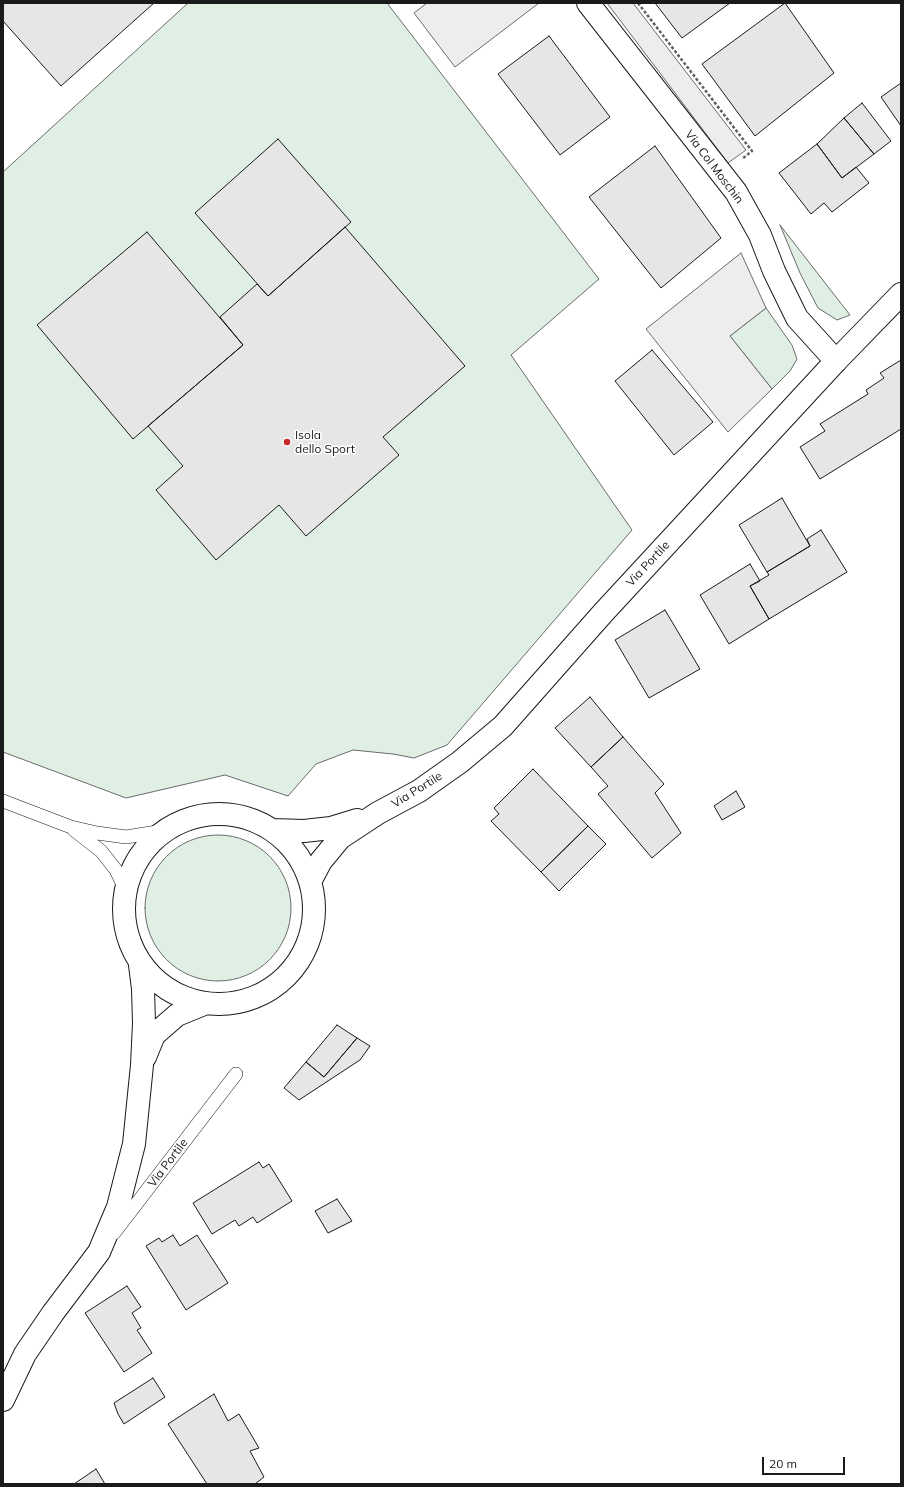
<!DOCTYPE html>
<style>
body{margin:0}
#map{position:relative;width:904px;height:1487px;overflow:hidden;background:#fff;font-family:Mulish,sans-serif}
canvas{display:block}
.frame{position:absolute;inset:0;border:4px solid #1a1a1a;pointer-events:none}
.scale{position:absolute;left:762px;top:1457px;width:83px;height:18px;box-sizing:border-box;border:2px solid #1a1a1a;border-top:0;padding-left:5px;font-size:12px;line-height:14px;white-space:nowrap;color:#1a1a1a;-webkit-text-stroke:3px #fff;paint-order:stroke}
</style>
<div id="map">
<canvas width="904" height="1487"></canvas>
<div class="frame"></div>
<div class="scale">20 m</div>
</div>
<script>
const ctx = document.querySelector('canvas').getContext('2d');
ctx.lineJoin = 'round';
function paint(path, color) { ctx.fillStyle = color; ctx.fill(path, 'evenodd'); }
const shape = rows => new Path2D(rows.map(r => 'M' + r).join(''));
function stroke(path, color, width, dash) { ctx.strokeStyle = color; ctx.lineWidth = width; ctx.lineCap = dash ? 'butt' : 'round'; ctx.setLineDash(dash || []); ctx.stroke(path); }
function drawText(font, color, halo, rows, align = 'center') {
  ctx.font = font + ' Mulish,sans-serif'; ctx.lineWidth = 3; ctx.setLineDash([]); ctx.textBaseline = 'middle'; ctx.strokeStyle = halo; ctx.fillStyle = color; for (const [text, x, y, turn = 0] of rows) {
    ctx.save(); ctx.translate(x, y); ctx.rotate((+turn || 0) * Math.PI / 180); ctx.textAlign = isNaN(turn) ? turn : align; if (halo) ctx.strokeText(text, 0, 0); ctx.fillText(text, 0, 0); ctx.restore();
  }
}
const green = shape([
 [188,3,387,3,599,279,511,355,632,530,447,745,414,758,393,754,353,750,316,764,288,796,225,775,126,798,3,752,3,172,188,3],
 [780,225,850,315,837,320,818,308,800,273,780,225],
 [766,308,792,345,797,359,790,371,772,389,730,336,766,308],
 '145 908a73 73 0 1 1 146 0a73 73 0 1 1-146 0Z'
]);
const parking = shape([
 [427,3,539,3,455,67,414,13,427,3],
 [607,3,633,3,746,150,728,163,607,3],
 [741,253,766,308,730,336,772,389,728,432,646,329,741,253]
]);
const building = shape([
 [3,3,154,3,61,86,3,21,3,3],
 [655,3,730,3,682,38,655,3],
 [785,3,834,73,755,136,702,64,785,3],
 [549,36,610,117,560,155,498,74,549,36],
 [901,83,901,126,881,97,901,83],
 [862,103,891,141,874,154,844,118,862,103],
 [844,118,874,154,842,178,817,144,844,118],
 [278,139,351,222,268,296,195,213,278,139],
 [817,144,842,178,856,167,869,183,832,212,824,203,811,214,779,173,817,144],
 [655,146,721,238,661,288,589,197,655,146],
 [345,227,465,366,383,437,399,455,306,536,279,505,216,560,156,490,183,466,148,426,243,345,220,317,257,284,268,296,345,227],
 [147,232,243,345,133,439,37,325,147,232],
 [652,350,713,422,674,455,615,381,652,350],
 [901,360,901,429,820,479,800,447,825,431,820,424,868,394,866,390,884,378,880,373,901,360],
 [782,498,810,546,767,572,739,525,782,498],
 [821,530,847,572,769,619,750,586,769,575,767,572,810,546,807,539,821,530],
 [750,564,760,581,750,586,769,619,729,644,700,595,750,564],
 [665,610,700,669,649,698,615,640,665,610],
 [590,697,623,737,591,767,555,728,590,697],
 [623,737,664,784,655,793,681,833,652,858,598,794,608,786,591,767,623,737],
 [533,769,588,826,541,872,491,821,499,814,494,808,533,769],
 [736,791,745,807,722,820,714,806,736,791],
 [588,826,606,844,559,891,541,872,588,826],
 [337,1025,357,1038,324,1077,306,1062,337,1025],
 [357,1038,370,1046,360,1060,299,1100,284,1088,306,1062,324,1077,357,1038],
 [259,1162,263,1168,269,1164,292,1201,257,1223,253,1217,239,1226,235,1220,212,1234,193,1203,259,1162],
 [337,1199,352,1221,328,1233,315,1211,337,1199],
 [173,1235,180,1246,197,1235,228,1283,186,1310,146,1246,159,1238,162,1242,173,1235],
 [127,1286,141,1307,132,1313,141,1328,137,1330,152,1353,124,1372,85,1313,127,1286],
 [153,1378,165,1397,124,1424,118,1414,114,1403,153,1378],
 [214,1394,228,1421,239,1414,259,1448,250,1451,264,1477,255,1484,207,1484,168,1424,214,1394],
 [96,1469,105,1484,74,1484,96,1469]
]);
const path = shape([
 [638,3,752,151,742,159]
]);
const lane = shape([
 [3,801,71,827,97,833,126,837,163,831],
 [74,830,101,851,116,870,126,891],
 [114,1233,236,1074]
]);
const street = shape([
 [588,3,736,192,760,235,774,271,797,318,836,361]
]);
const secondary = shape([
 '124 909a95 95 0 1 1 190 0a95 95 0 1 1-190 0Z',
 [273,830,304,831,331,828,357,820],
 [310,882,321,861,340,838,378,813,419,791,460,762,503,726,603,613,836,361,901,294],
 [145,1057,154,1035,177,1015,204,1004],
 [3,1400,25,1354,53,1313,99,1252,118,1207,134,1144,142,1065,144,1023,143,989,140,965]
]);
const markers = [
 [287,442,4,"#c62828"]
];
const streetNames = [
 ["Via Col Moschin",714,167,53],
 ["Via Portile",648,564,-47],
 ["Via Portile",417,790,-32],
 ["Via Portile",168,1163,-53]
];
const poiNames = [
 ["Isola",295,435],
 ["dello Sport",295,449]
];
paint(green, '#e0efe3');
stroke(green, '#6a6a6a', 1);
paint(parking, '#ededed');
stroke(parking, '#6a6a6a', 1);
paint(building, '#e6e6e6');
stroke(building, '#1a1a1a', 1);
stroke(lane, '#1a1a1a', 14);
stroke(street, '#1a1a1a', 24);
stroke(secondary, '#1a1a1a', 24);
stroke(path, '#5f5f5f', 2.5, [3, 2]);
stroke(lane, '#fff', 13);
stroke(street, '#fff', 22);
stroke(secondary, '#fff', 22);
for (const [x, y, r, color] of markers) { const dot = new Path2D(); dot.arc(x, y, r, 0, 2 * Math.PI); ctx.fillStyle = color; ctx.fill(dot); stroke(dot, '#fff', 1.5); }
drawText('12px', '#1a1a1a', '#fff', streetNames);
drawText('12px', '#1a1a1a', '#fff', poiNames, 'left');
</script>
